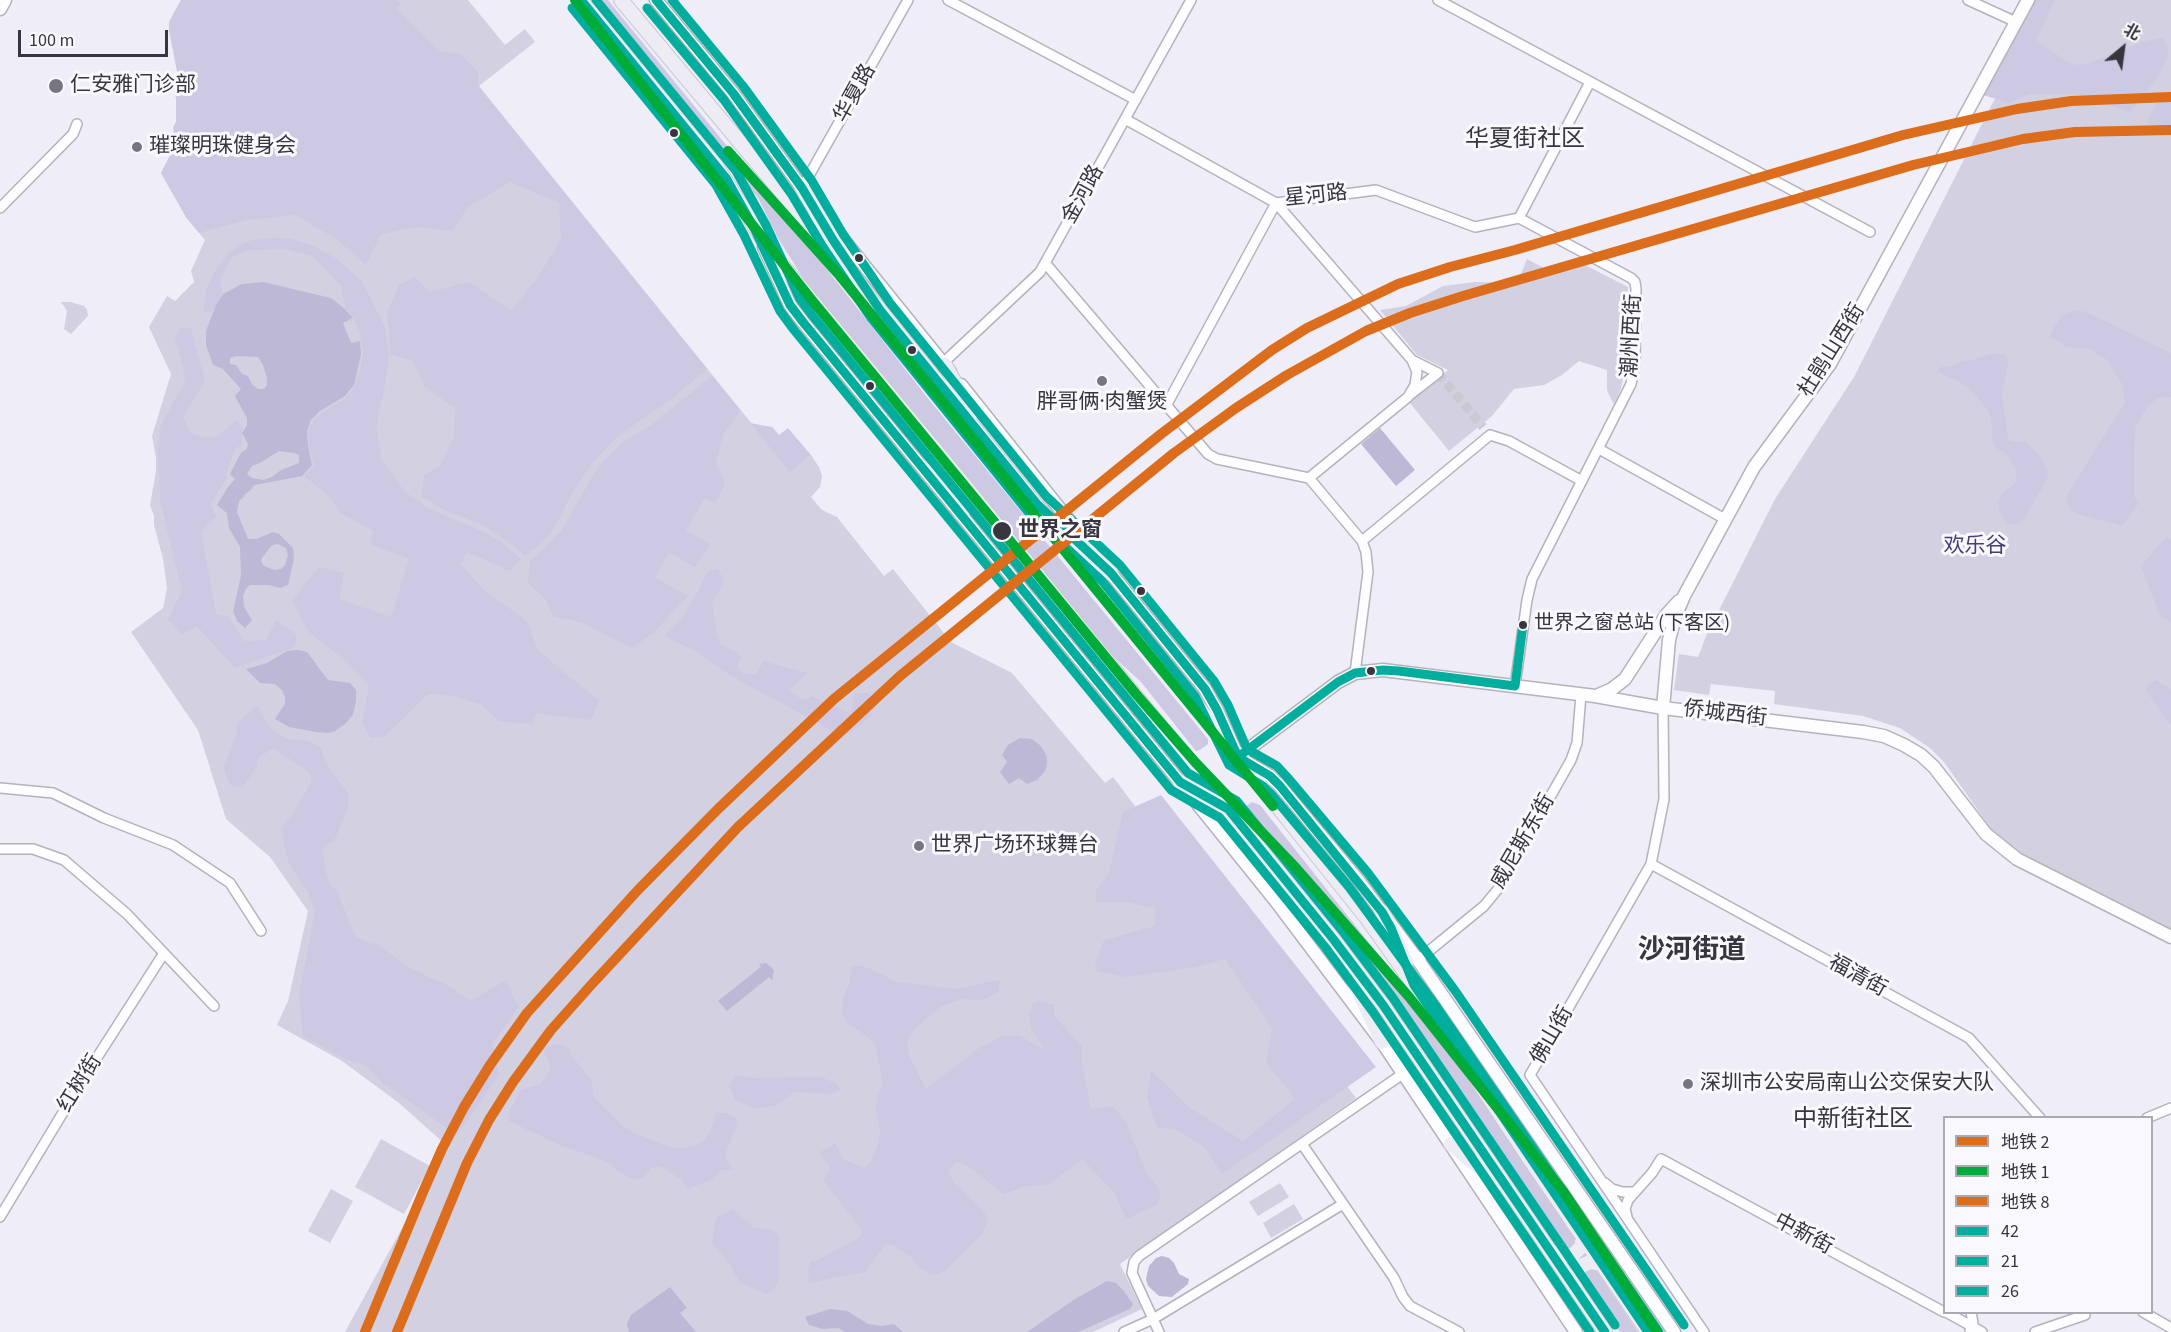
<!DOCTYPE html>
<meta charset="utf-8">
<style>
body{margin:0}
#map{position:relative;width:2171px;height:1332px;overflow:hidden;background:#efedf8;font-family:"Source Sans 3","Noto Sans SC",sans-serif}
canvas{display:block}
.legend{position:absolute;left:1943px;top:1116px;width:210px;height:198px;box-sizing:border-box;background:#f9f8fd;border:2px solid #abaab1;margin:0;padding:8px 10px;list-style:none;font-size:18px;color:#37363f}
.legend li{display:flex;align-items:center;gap:12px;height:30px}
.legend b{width:30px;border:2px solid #abaab1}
.north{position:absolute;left:2093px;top:18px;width:60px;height:60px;-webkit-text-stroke:4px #f9f8fd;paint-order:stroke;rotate:29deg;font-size:16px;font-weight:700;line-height:24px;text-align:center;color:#37363f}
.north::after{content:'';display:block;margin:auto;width:21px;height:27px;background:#37363f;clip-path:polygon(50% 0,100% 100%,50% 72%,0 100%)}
.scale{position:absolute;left:18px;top:30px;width:150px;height:27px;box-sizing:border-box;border:3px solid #37363f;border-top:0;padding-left:8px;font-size:18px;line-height:21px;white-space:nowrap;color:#37363f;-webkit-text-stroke:4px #f9f8fd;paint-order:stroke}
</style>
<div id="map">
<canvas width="2171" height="1332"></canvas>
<ul class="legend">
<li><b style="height:8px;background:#db6d1c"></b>地铁 2</li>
<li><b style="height:8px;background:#00ab39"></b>地铁 1</li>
<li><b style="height:8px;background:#db6d1c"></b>地铁 8</li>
<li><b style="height:8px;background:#01ad9c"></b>42</li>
<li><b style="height:8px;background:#01ad9c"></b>21</li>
<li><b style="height:8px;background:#01ad9c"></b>26</li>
</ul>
<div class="north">北</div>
<div class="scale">100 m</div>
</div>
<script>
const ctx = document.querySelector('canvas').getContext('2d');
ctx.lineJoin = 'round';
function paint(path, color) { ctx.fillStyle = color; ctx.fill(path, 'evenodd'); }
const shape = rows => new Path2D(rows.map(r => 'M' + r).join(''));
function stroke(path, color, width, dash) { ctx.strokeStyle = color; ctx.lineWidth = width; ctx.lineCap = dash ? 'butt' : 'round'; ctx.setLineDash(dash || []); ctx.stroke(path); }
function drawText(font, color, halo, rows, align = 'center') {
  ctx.font = font + ' "Source Sans 3","Noto Sans SC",sans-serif'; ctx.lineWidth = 6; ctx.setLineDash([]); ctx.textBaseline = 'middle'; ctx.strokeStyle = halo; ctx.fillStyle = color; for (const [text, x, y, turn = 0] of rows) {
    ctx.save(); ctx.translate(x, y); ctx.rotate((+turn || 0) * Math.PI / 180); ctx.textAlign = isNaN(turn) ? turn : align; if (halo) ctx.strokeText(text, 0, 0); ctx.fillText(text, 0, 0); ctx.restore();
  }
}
const green = shape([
 [181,0,468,0,505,45,525,29,535,42,479,86,790,471,811,455,819,467,822,476,820,487,811,497,822,510,837,517,884,576,893,569,951,642,1012,673,1105,783,1113,777,1356,1098,1120,1264,1142,1309,1093,1332,345,1332,447,1146,399,1103,342,1061,277,1025,288,1001,308,911,270,857,226,819,198,730,131,632,163,608,167,588,163,559,154,525,154,516,150,505,156,471,156,458,152,436,171,374,149,327,167,296,175,301,194,282,191,271,205,240,186,217,161,173,174,148,167,143,174,131,173,128,176,122,176,98,174,87,180,86,169,30,169,22],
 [2052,0,2171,0,2171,931,2014,849,1991,829,1944,762,1930,748,1900,728,1863,716,1774,704,1775,691,1711,684,1709,695,1674,690,1679,654,1698,657,1707,634,1775,499,1854,377,1992,104],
 [1527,259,1544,268,1554,269,1565,267,1577,261,1628,287,1627,363,1620,391,1614,405,1607,390,1607,370,1579,361,1562,375,1544,385,1514,389,1492,416,1449,451,1409,402,1448,370,1417,355,1380,310,1406,306,1443,286,1475,282,1511,283,1519,279],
 [61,302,71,302,84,306,87,310,88,316,71,334,64,329,67,311],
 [381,1139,430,1166,404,1214,355,1187],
 [1280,1183,1289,1197,1258,1216,1249,1202],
 [331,1189,353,1201,330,1243,308,1231],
 [1294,1204,1303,1219,1271,1238,1263,1223]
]);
const forest = shape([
 [181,0,397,0,401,4,396,9,440,51,460,54,478,72,478,86,707,369,674,397,617,437,593,462,574,490,555,527,544,541,525,556,509,542,481,524,451,513,421,497,424,475,440,466,454,437,455,408,425,387,413,361,391,355,387,313,399,285,415,277,429,292,470,282,511,311,536,280,561,240,559,203,510,182,468,207,452,231,417,227,381,234,366,265,339,241,296,215,247,220,199,233,186,217,161,173,174,148,167,143,174,131,173,128,176,122,176,98,174,87,180,86,169,30,169,22],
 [596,0,608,0,815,254,926,396,1208,739,1208,744,1200,750,1196,751,1141,682,1104,648,813,294,778,238,758,198],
 [2035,0,2055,0,2036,40,2069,63,2078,65,2087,64,2142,42,2163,37,2169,51,2166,62,2157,78,2130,112,2075,94,2029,94,2009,103,1983,95],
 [2157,100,2171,102,2171,135,2147,124],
 [273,238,292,239,313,246,334,257,361,280,385,327,389,354,384,391,378,416,377,432,382,460,405,492,430,509,482,531,501,542,521,559,510,571,467,552,460,564,484,590,527,621,538,650,566,674,599,700,591,720,536,713,532,724,499,721,482,705,449,695,428,694,385,736,371,738,362,723,369,686,338,655,309,632,292,601,319,567,344,573,339,599,391,617,409,559,370,544,373,531,341,513,327,494,304,476,314,465,309,446,308,431,313,421,321,413,347,397,355,385,359,373,363,355,362,341,354,318,345,307,341,286,312,256,285,249,250,250,232,257,220,279,222,294,212,312,204,311,206,290,216,269,229,253,241,244,253,240],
 [2075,310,2086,312,2171,353,2171,397,2158,398,2148,406,2135,427,2134,485,2135,498,2138,504,2122,526,2081,515,2072,511,2066,501,2067,495,2125,402,2122,384,2107,360,2090,349,2067,347,2051,337,2051,332,2062,316],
 [179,328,191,328,205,381,183,417,191,433,205,438,216,437,237,420,242,428,242,445,235,449,226,474,227,478,211,503,216,517,201,531,216,614,229,617,244,641,266,640,276,620,297,635,295,647,235,668,197,626,182,634,168,620,182,590,160,501,158,449,161,424,185,382,183,367,175,339],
 [1990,354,2002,354,2007,356,2008,365,2002,394,2008,438,2011,441,2026,442,2043,460,2048,473,2047,480,2022,522,2016,525,2006,523,1999,510,1998,501,2003,492,2013,486,2016,482,2016,470,2009,457,1993,445,1991,419,1988,410,1968,387,1937,371,1941,367,1953,366,1961,361,1972,360],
 [712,376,741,411,723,434,716,463,725,484,715,503,705,498,686,530,710,544,695,567,669,553,655,577,688,596,653,633,632,648,583,623,553,616,544,598,528,583,530,561,561,531,598,467,623,442,651,425],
 [750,423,772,427,779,435,788,428,811,455,790,472],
 [2166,537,2171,539,2171,622,2160,616,2141,566],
 [718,569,724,580,720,591,712,603,717,635,720,644,736,652,741,658,737,665,743,674,757,674,763,661,807,673,789,690,802,700,812,696,851,714,854,693,869,693,871,716,869,718,848,734,840,735,731,676,698,652,664,636,684,616,709,570],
 [2155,680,2171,689,2171,725,2145,689],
 [258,705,264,719,274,732,289,739,308,741,320,747,326,763,347,792,349,805,334,841,325,846,322,852,328,880,331,887,336,888,355,936,368,943,377,944,407,966,434,980,446,984,471,1001,506,980,515,1001,519,1007,492,1044,499,1075,457,1135,383,1083,366,1066,358,1062,347,1060,303,1036,299,995,315,912,308,893,288,861,281,828,295,811,311,781,311,776,306,770,273,748,258,758,257,766,245,784,237,787,230,785,225,772,224,766,237,732,237,723],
 [1161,795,1376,1067,1222,1174,1205,1147,1175,1129,1157,1128,1147,1097,1151,1070,1190,1108,1243,1141,1295,1099,1266,1062,1272,1028,1225,959,1196,967,1126,977,1097,971,1095,964,1104,940,1155,926,1155,908,1126,902,1097,902,1095,892,1109,873,1123,812],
 [1252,802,1260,805,1415,1001,1638,1332,1620,1332,1405,1012,1245,813,1244,808],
 [855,965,872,969,896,982,956,989,999,980,1000,981,998,992,987,998,977,1001,962,999,942,1006,912,1031,907,1042,909,1055,926,1089,976,1050,1002,1036,1020,1036,1046,1050,1031,1030,1029,1015,1033,1004,1038,1001,1054,1005,1054,1016,1082,1046,1082,1063,1091,1109,1113,1106,1126,1122,1145,1170,1161,1193,1157,1205,1126,1219,1114,1192,1082,1159,1048,1185,1027,1186,1004,1194,968,1166,956,1162,948,1170,954,1183,984,1212,988,1222,982,1234,946,1270,935,1275,930,1274,920,1268,911,1257,893,1245,886,1244,866,1270,868,1271,809,1283,808,1269,811,1261,816,1261,860,1237,862,1231,823,1180,831,1169,819,1153,835,1143,843,1159,864,1168,870,1164,878,1145,880,1131,876,1109,877,1099,883,1084,875,1044,869,1038,846,1022,842,1013,843,999,849,984,852,966],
 [558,1044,569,1048,570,1054,592,1081,593,1096,623,1126,634,1133,669,1147,682,1148,694,1146,704,1141,712,1127,716,1113,727,1113,737,1118,737,1124,725,1155,732,1169,722,1170,711,1180,687,1189,682,1180,660,1166,651,1168,644,1178,633,1179,617,1171,610,1164,598,1158,562,1146,509,1121,509,1113,520,1090,541,1084,551,1068,545,1054,544,1047],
 [736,1075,752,1078,821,1077,837,1084,840,1089,831,1094,794,1092,777,1105,756,1109,735,1100,729,1085],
 [733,1209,753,1227,771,1230,779,1234,779,1280,776,1286,767,1294,740,1283,729,1263,712,1243,716,1218]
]);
const water = shape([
 [263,282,331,298,344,308,353,318,343,323,351,343,360,341,361,355,354,385,345,396,320,411,311,420,307,431,308,446,312,465,302,476,255,485,239,501,237,512,248,539,256,539,273,532,279,534,293,548,294,558,288,585,280,588,269,585,250,585,246,589,243,596,244,607,252,620,245,628,237,621,233,611,241,576,240,547,229,528,227,513,217,505,228,487,235,479,230,474,238,458,241,453,247,449,248,444,242,433,247,425,247,418,235,396,241,389,223,369,213,365,206,345,206,331,216,305,223,294,242,284],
 [237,356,258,357,263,365,267,378,267,385,264,389,258,389,252,384,248,376,242,374,236,365,230,364,230,358],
 [279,451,294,453,299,455,299,463,281,470,272,477,263,480,252,478,247,474,252,466,260,463],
 [278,544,286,548,288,555,285,565,281,569,274,570,264,566,261,561,262,558,272,545],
 [1380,428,1415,470,1396,486,1361,444],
 [298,650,307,652,328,680,350,683,356,690,356,701,353,715,345,724,335,731,328,733,316,732,289,727,275,719,285,704,285,697,282,690,275,684,260,683,246,669,267,663,287,651],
 [1020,738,1032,739,1042,747,1047,757,1047,765,1045,771,1037,780,1027,784,1019,778,1009,784,1000,772,1007,762,1002,755,1008,745],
 [766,963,774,970,772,980,769,977,727,1011,718,1001,761,967,759,964],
 [1162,1256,1169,1258,1174,1263,1179,1274,1189,1279,1188,1284,1172,1297,1159,1296,1148,1286,1146,1279,1149,1266,1156,1258],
 [1107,1281,1116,1283,1123,1290,1133,1304,1130,1309,1078,1332,1027,1332,1075,1299],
 [670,1287,687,1308,680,1313,696,1332,629,1332,627,1324,631,1315],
 [830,1309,847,1311,868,1324,882,1326,894,1324,903,1332,844,1332,839,1328,823,1329,809,1325,805,1317]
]);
const streetTunnel = shape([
 [1438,373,1483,427]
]);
const street = shape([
 [948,0,1136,100],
 [1438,0,1870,232],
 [1968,0,2016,22],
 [1125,119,1276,203,1376,190,1475,227,1519,218],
 [802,188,908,0],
 [0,208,73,134,77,124],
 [1519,218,1590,82],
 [1046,264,1208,454,1217,459,1309,478,1362,541,1366,552,1368,572,1355,673],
 [943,363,1040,272,1191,0],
 [1411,394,1438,373,1412,360],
 [1166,406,1276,203,1412,360,1417,372,1415,385,1408,397,1309,478],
 [1599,449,1725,519],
 [1362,541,1490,435,1509,441,1582,481],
 [1515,686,1527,600,1532,579,1631,384,1635,364,1636,289,1635,282,1631,278,1519,218],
 [1663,708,1664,799,1651,864,1530,1075,1704,1332],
 [0,788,53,793,104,818,173,845,230,883,261,931],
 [0,849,33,849,64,860,127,914,214,1006],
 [1651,864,1969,1038,2040,1118],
 [1418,960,1484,906,1498,889,1571,760,1577,743,1581,695],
 [2147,1118,2171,1108],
 [1302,1144,1394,1278,1403,1297,1410,1306,1459,1332],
 [1605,1183,1612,1189,1623,1192,1633,1192],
 [0,1217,82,1081,164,953],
 [1627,1217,1625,1209,1628,1200,1652,1173,1661,1159,1944,1312],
 [1946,1312,1982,1332],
 [2143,1312,2171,1328],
 [1970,1330,1973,1323,1971,1312],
 [1124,1332,1153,1319,1343,1204],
 [1159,1332,1132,1273,1134,1262,1139,1256,1404,1073],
 [2035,1332,2085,1315]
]);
const secondary = shape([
 [656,0,733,93,807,195],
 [0,9,5,0],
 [825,217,950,372],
 [764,247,790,305,803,322,1180,782,1275,900,1382,1042,1576,1332],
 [961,385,1091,548],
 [1105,566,1205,689,1217,710,1238,757,1270,776,1280,786,1358,880,1418,960,1674,1332],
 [1596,696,1612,689,1625,679,1667,614,1679,601],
 [1663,708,1669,640,1675,617,1684,596,1754,467,1830,364,2028,0],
 [1238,757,1338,682,1355,673,1383,670,1595,696,1663,708,1863,732,1884,736,1904,745,1921,755,1934,767,1986,834,2017,859,2171,937]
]);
const primary = shape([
 [581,0,717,167,769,249,957,476,1334,940,1383,1005,1605,1332],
 [621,0,880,310,1366,917,1414,985,1531,1161,1648,1332],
 [802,188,842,254],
 [945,365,972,413],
 [929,452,962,514],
 [1071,536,1111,573],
 [1180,782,1221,805],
 [1382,912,1391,928,1406,963],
 [1347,966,1382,1042],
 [1451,1144,1498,1183],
 [1549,1250,1561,1257,1573,1255,1581,1247,1583,1237],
 [1576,1289,1575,1277,1581,1266,1590,1262,1602,1264]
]);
const bus1 = shape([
 [581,0,726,178,755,230,790,305,803,322,1180,782,1228,809,1334,940,1383,1005,1605,1332],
 [656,0,733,93,802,188,833,240,880,310,1037,504,1111,573,1205,689,1217,710,1238,757,1270,776,1280,786,1382,912,1391,928,1414,985,1648,1332],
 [1238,757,1338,682,1355,673,1383,670,1399,671,1515,686,1523,625]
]);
const bus2 = shape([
 [572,8,716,185,744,235,780,311,794,330,1171,790,1220,818,1325,947,1373,1012,1590,1332],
 [647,8,724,100,792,195,823,247,871,318,1028,512,1102,581,1195,696,1229,765,1263,786,1271,794,1349,887,1436,1006,1659,1332]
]);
const bus3 = shape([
 [596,0,736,171,766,225,800,299,812,315,1188,773,1237,801,1344,933,1393,998,1615,1325],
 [672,0,743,86,812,181,843,234,890,303,1046,496,1120,565,1214,681,1228,705,1247,749,1277,766,1288,778,1368,873,1456,992,1684,1325]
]);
const metro1 = shape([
 [365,1332,423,1192,442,1149,464,1107,490,1065,527,1013,637,891,718,809,834,699,1161,434,1272,350,1307,328,1398,284,1450,267,1515,250,1903,135,2017,109,2071,101,2171,97]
]);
const metro2 = shape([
 [575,0,811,299,1136,694,1195,762,1296,868,1410,998,1563,1191,1657,1332],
 [728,151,840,276,1273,806]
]);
const metro3 = shape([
 [397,1332,467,1163,489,1120,513,1082,551,1030,592,984,738,827,900,676,1174,453,1236,408,1287,375,1366,331,1410,313,1463,296,1913,165,2023,139,2075,132,2171,130]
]);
const markers = [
 [56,86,8,"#777680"],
 [674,133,5,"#37363f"],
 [137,147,6,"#777680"],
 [859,258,5,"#37363f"],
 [912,350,5,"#37363f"],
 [1102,381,6,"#777680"],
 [870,386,5,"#37363f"],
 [1002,531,10,"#37363f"],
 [1141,591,5,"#37363f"],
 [1523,625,5,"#37363f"],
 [1371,671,5,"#37363f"],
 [919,846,6,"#777680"],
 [1688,1084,6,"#777680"]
];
const busNames = [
 ["世界之窗总站 (下客区)",1534,625]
];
const poiNames = [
 ["仁安雅门诊部",70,86],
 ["璀璨明珠健身会",149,147],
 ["胖哥俩·肉蟹煲",1102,403,"center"],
 ["世界广场环球舞台",931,846],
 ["深圳市公安局南山公交保安大队",1700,1084]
];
const streetNames = [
 ["华夏路",856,94,-61],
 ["金河路",1084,195,-61],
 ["星河路",1316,197,-6],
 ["潮州西街",1633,336,-87],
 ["杜鹃山西街",1833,351,-58],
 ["侨城西街",1725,715,7],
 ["威尼斯东街",1524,842,-60],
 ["福清街",1857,977,29],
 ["佛山街",1553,1036,-60],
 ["红树街",81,1084,-58],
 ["中新街",1803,1235,28]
];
const stopNames = [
 ["世界之窗",1018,531]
];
const parkNames = [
 ["欢乐谷",1975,547]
];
const quarterNames = [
 ["华夏街社区",1525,141],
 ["中新街社区",1853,1121]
];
const districtNames = [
 ["沙河街道",1692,952]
];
paint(green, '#d3d0e2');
paint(forest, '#cec9e3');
paint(water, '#bdb8d6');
stroke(streetTunnel, '#cac8d3', 9, [9, 4.5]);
stroke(street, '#b4b2bb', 12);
stroke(secondary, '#b4b2bb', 15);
stroke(primary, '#cac9cf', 16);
stroke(street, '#fdfcfe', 9);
stroke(secondary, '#fdfcfe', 12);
stroke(primary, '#edebf4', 14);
stroke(bus1, '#01ad9c', 9);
stroke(bus2, '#01ad9c', 9);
stroke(bus3, '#01ad9c', 9);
stroke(metro1, '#db6d1c', 10);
stroke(metro2, '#00ab39', 10);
stroke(metro3, '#db6d1c', 10);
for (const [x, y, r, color] of markers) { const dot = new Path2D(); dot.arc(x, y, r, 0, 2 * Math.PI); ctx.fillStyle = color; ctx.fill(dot); stroke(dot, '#f9f8fd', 2); }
drawText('20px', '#37363f', '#f9f8fd', busNames, 'left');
drawText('21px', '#37363f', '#f9f8fd', poiNames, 'left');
drawText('21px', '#37363f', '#f9f8fd', streetNames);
drawText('bold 21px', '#37363f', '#f9f8fd', stopNames, 'left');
drawText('21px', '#493c6f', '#f9f8fd', parkNames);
drawText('24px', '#37363f', '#f9f8fd', quarterNames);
drawText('bold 27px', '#37363f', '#f9f8fd', districtNames);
</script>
